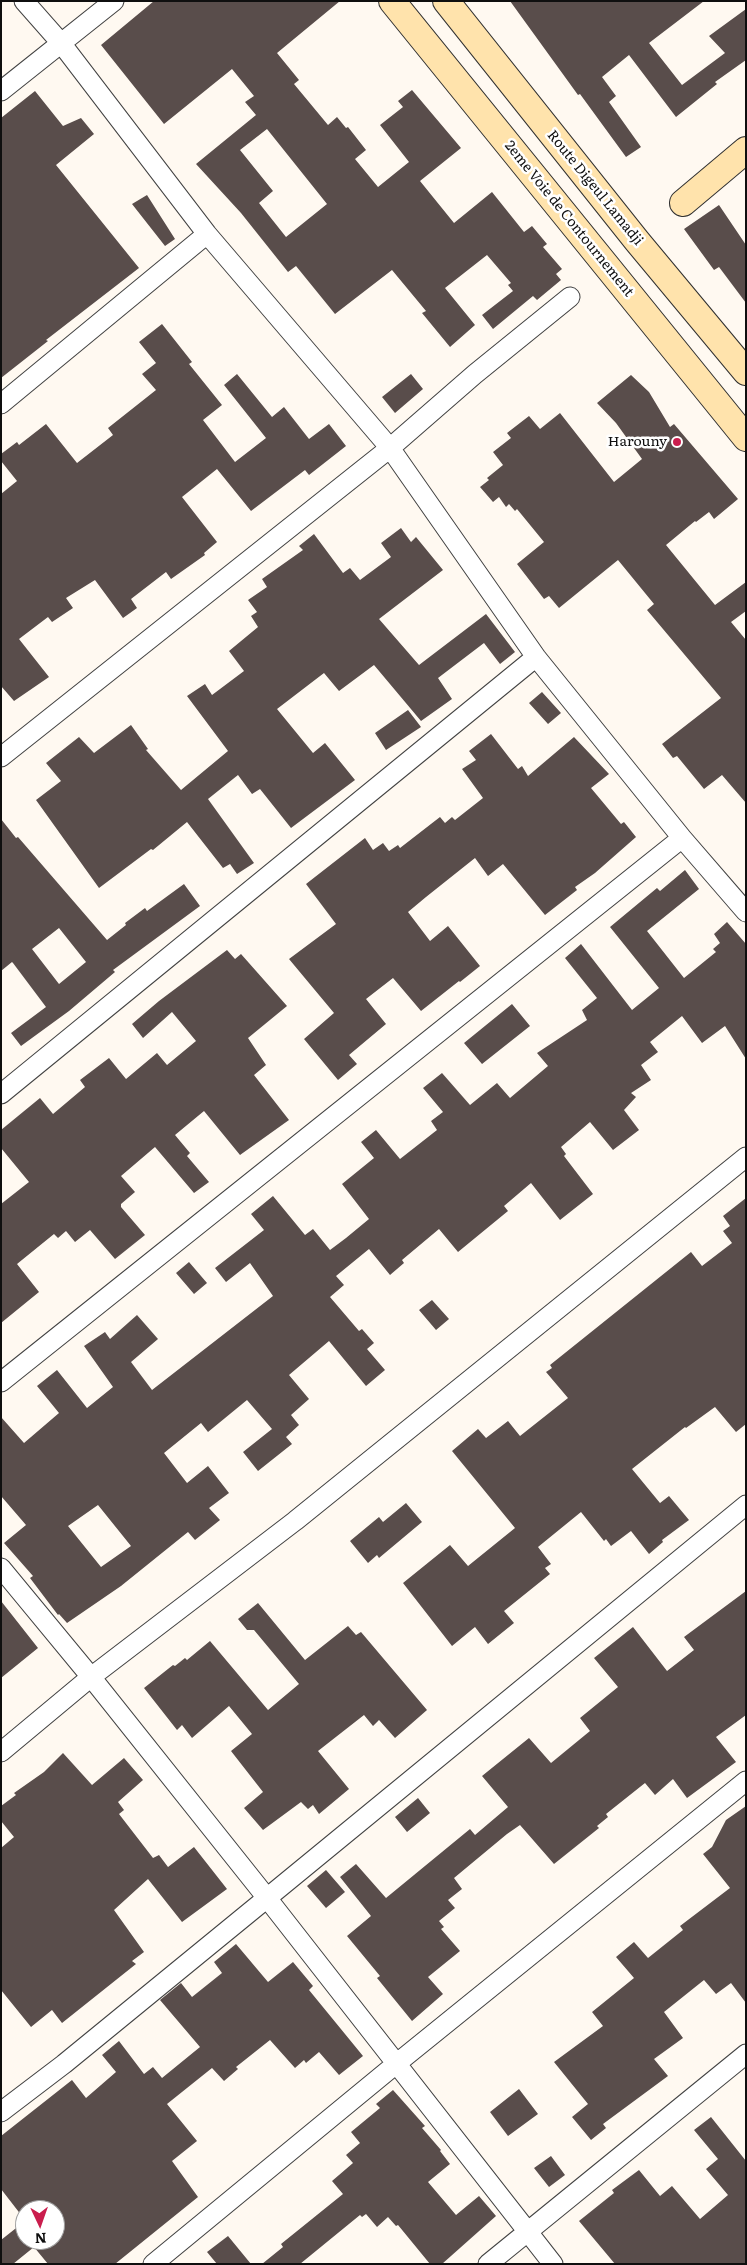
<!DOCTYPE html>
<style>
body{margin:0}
#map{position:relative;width:747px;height:2265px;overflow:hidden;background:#fff9f1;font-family:Literata,serif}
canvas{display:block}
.frame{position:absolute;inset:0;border:2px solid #0f0f0f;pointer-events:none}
.north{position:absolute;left:15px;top:2200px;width:50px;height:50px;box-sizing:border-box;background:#fff;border:1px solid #9f9f9f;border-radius:50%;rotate:177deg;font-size:14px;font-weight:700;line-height:20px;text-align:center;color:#0f0f0f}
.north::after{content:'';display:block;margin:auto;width:18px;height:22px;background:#ca1d4d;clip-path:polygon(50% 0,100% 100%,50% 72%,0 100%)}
</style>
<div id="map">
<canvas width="747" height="2265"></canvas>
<div class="frame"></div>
<div class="north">N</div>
</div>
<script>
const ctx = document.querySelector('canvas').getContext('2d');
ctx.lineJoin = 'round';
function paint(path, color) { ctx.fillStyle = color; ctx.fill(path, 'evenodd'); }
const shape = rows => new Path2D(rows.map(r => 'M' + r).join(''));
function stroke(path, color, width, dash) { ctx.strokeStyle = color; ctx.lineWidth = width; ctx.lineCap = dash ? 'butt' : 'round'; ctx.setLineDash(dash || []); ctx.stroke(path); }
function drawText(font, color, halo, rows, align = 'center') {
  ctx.font = font + ' Literata,serif'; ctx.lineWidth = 5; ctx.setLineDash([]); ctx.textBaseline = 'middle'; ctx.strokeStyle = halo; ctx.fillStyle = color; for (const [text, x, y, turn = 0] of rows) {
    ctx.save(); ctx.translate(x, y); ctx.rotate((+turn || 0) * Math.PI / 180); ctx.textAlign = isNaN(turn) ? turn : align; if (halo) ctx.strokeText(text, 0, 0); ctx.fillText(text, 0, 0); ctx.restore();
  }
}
const building = shape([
 [154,1,340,1,277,53,299,80,294,84,328,125,337,117,346,128,348,127,366,150,355,159,378,187,409,162,380,125,403,107,398,101,412,90,461,148,420,181,454,223,492,192,524,232,532,226,547,244,543,247,562,269,556,274,561,280,537,300,533,296,493,329,482,315,513,291,508,285,511,283,487,255,445,288,475,325,450,347,422,313,426,311,392,270,335,314,296,266,288,272,241,213,196,164,256,115,245,102,254,96,232,69,164,124,101,45],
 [267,129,327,204,286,237,259,203,273,191,240,150],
 [510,1,704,1,649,43,682,85,725,53,709,36,746,9,746,60,715,82,717,84,676,117,629,55,602,77,616,96,609,102,641,147,626,157,580,94,578,95],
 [35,91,63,126,81,118,94,134,56,165,139,268,46,340,48,341,1,378,1,118],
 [147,195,175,239,165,246,132,204],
 [719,205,746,245,746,303,719,267,714,270,684,229],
 [162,324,192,362,189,364,222,405,203,420,235,462,266,438,224,385,237,374,272,417,284,407,309,439,329,424,346,446,309,475,305,470,251,511,217,469,182,497,217,542,204,553,205,555,171,579,166,572,131,599,137,608,123,618,95,580,66,598,73,608,52,622,48,617,19,639,49,677,14,701,1,686,1,494,17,481,1,461,1,454,17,442,19,445,46,424,77,463,113,435,108,428,156,390,142,374,156,363,139,342],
 [411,374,423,389,395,413,382,397],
 [631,375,649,392,670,427,674,424,738,499,714,519,709,512,696,522,695,521,666,545,715,605,746,582,746,611,731,622,746,640,746,803,722,775,704,789,677,756,673,758,662,744,721,698,647,610,654,604,618,560,559,608,549,596,544,599,517,564,544,542,517,509,515,511,509,504,506,507,499,497,493,502,480,487,489,480,487,478,503,465,493,452,511,438,507,433,529,416,540,429,560,413,614,482,642,459,616,423,597,403],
 [401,528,411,542,416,537,443,570,379,619,419,665,486,614,515,652,500,664,484,643,438,678,452,699,421,721,374,665,339,691,324,673,277,709,313,753,325,743,355,780,291,828,260,789,252,794,238,775,208,799,254,863,237,874,230,864,223,868,187,822,153,850,151,849,99,888,36,800,61,781,46,763,79,737,94,753,131,725,148,749,146,750,181,790,228,751,187,696,205,684,212,695,244,671,229,651,258,627,251,616,257,612,248,600,267,587,262,579,303,550,299,546,314,534,343,573,350,568,360,580,391,557,381,543],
 [542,692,561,713,548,724,529,703],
 [408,710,421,727,386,750,375,733],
 [491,734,518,769,522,766,528,776,574,737,609,774,591,788,621,824,624,822,636,837,595,873,575,887,577,890,545,915,503,864,488,876,475,858,426,897,408,912,430,941,448,926,480,966,460,982,459,981,421,1011,393,978,366,999,386,1024,349,1055,357,1064,338,1080,304,1039,334,1013,289,959,336,924,306,884,365,838,373,850,383,843,389,851,398,845,400,848,440,817,445,823,452,817,455,820,483,798,462,769,476,760,469,751],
 [1,819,16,838,18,837,107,940,126,925,125,923,145,908,147,911,184,884,200,906,113,970,115,972,69,1011,21,1046,11,1033,46,1007,13,963,12,962,1,971],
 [59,928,86,962,59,984,32,949],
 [685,870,699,889,647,931,684,978,716,952,713,949,720,943,714,934,727,922,746,944,746,1059,725,1026,702,1043,682,1016,650,1042,658,1052,641,1065,651,1080,631,1093,636,1097,624,1110,639,1130,613,1150,590,1122,561,1147,566,1154,564,1156,593,1194,560,1220,531,1183,504,1206,508,1211,458,1252,439,1229,402,1260,404,1263,390,1275,369,1249,336,1276,344,1285,330,1297,359,1331,362,1329,374,1343,367,1349,385,1370,366,1386,329,1341,289,1375,309,1399,291,1415,299,1425,286,1437,292,1444,258,1471,243,1452,272,1429,247,1400,208,1432,201,1423,164,1453,187,1483,208,1466,229,1493,209,1508,220,1520,195,1540,188,1532,121,1586,67,1623,59,1614,58,1615,30,1578,33,1576,4,1543,26,1525,1,1496,1,1417,24,1443,59,1413,37,1386,57,1370,87,1408,113,1387,84,1346,105,1332,110,1339,137,1315,158,1339,131,1362,152,1390,273,1296,250,1263,226,1282,215,1268,264,1230,251,1214,273,1196,305,1235,313,1229,330,1250,346,1238,369,1219,342,1184,374,1158,361,1142,376,1130,400,1159,437,1130,431,1121,443,1112,423,1088,442,1073,470,1105,497,1083,510,1098,548,1066,537,1053,587,1020,582,1010,597,998,565,958,581,944,632,1010,659,988,610,927,657,888,660,891],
 [98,1505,131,1546,101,1567,68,1526],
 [227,950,235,959,241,954,287,1006,248,1038,266,1065,254,1075,289,1120,240,1155,204,1111,175,1135,190,1153,187,1156,209,1182,194,1193,155,1147,121,1176,135,1192,121,1204,121,1207,145,1235,115,1259,90,1230,75,1242,66,1231,58,1238,54,1234,17,1264,39,1292,1,1323,1,1204,29,1182,1,1148,1,1130,40,1098,53,1114,85,1087,80,1080,109,1058,126,1079,157,1053,167,1065,196,1041,172,1012,143,1038,132,1024,159,1001],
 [512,1004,530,1026,482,1064,464,1043],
 [746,1198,746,1424,736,1432,715,1407,686,1428,685,1427,632,1469,660,1503,669,1496,689,1520,662,1540,663,1542,649,1554,631,1531,611,1546,606,1539,604,1541,581,1512,538,1547,551,1564,545,1568,550,1574,504,1611,514,1623,488,1644,475,1627,452,1646,403,1583,450,1545,468,1566,515,1528,452,1451,478,1429,486,1438,508,1421,520,1436,568,1398,546,1372,552,1368,550,1365,691,1252,702,1266,732,1243,723,1231,730,1226,723,1216],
 [189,1262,207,1283,194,1294,176,1273],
 [432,1300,449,1319,436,1330,419,1310],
 [406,1503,422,1522,379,1558,377,1555,368,1563,350,1541,379,1517,383,1522],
 [746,1591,746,1715,716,1737,736,1762,687,1798,673,1779,655,1795,645,1783,606,1814,608,1817,597,1826,599,1828,554,1864,520,1825,507,1834,454,1878,462,1889,448,1900,455,1908,439,1921,444,1927,441,1929,460,1951,428,1977,443,1994,412,2021,377,1978,380,1976,347,1936,371,1916,340,1877,356,1864,386,1898,470,1829,475,1835,508,1807,482,1776,529,1738,551,1763,590,1731,580,1718,618,1687,594,1658,633,1627,667,1671,694,1650,684,1637],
 [1,1601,38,1648,1,1678],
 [258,1603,305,1660,348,1626,356,1635,361,1632,427,1710,395,1738,379,1720,373,1726,364,1715,318,1751,349,1789,319,1814,313,1805,308,1809,301,1802,263,1830,244,1808,263,1792,231,1751,252,1734,229,1706,192,1738,182,1725,177,1730,144,1688,173,1665,175,1666,185,1658,187,1660,210,1641,268,1710,299,1684,254,1630,247,1630,238,1619],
 [63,1753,92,1785,124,1758,143,1780,118,1802,124,1810,119,1814,153,1858,159,1855,168,1867,194,1847,227,1889,182,1922,148,1879,114,1910,144,1952,132,1961,136,1964,62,2023,52,2010,31,2027,1,1990,1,1848,14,1837,1,1821,1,1806,16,1795,14,1793,44,1772],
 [418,1798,430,1813,407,1832,395,1817],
 [746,1806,746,2003,731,1983,716,1994,704,1980,664,2012,683,2038,654,2059,668,2076,603,2124,606,2128,591,2140,572,2117,588,2104,554,2062,603,2026,592,2012,634,1978,616,1957,634,1942,648,1958,683,1930,680,1926,730,1888,703,1854,712,1847,726,1820],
 [326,1870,345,1892,326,1908,307,1886],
 [236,1944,268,1982,293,1962,313,1986,309,1990,363,2056,339,2075,319,2052,306,2063,304,2060,295,2068,270,2040,236,2067,238,2069,224,2081,212,2068,167,2104,197,2141,172,2161,198,2197,115,2264,48,2264,34,2247,13,2264,1,2264,1,2240,25,2221,25,2240,55,2240,55,2210,25,2210,25,2220,1,2189,1,2136,72,2080,86,2098,116,2072,102,2055,119,2041,144,2074,153,2067,162,2078,200,2047,160,2000,181,1983,192,1997,222,1973,214,1962],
 [519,2089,538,2114,508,2136,490,2112],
 [393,2090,425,2126,422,2128,441,2150,440,2151,450,2164,428,2182,456,2215,479,2196,496,2216,442,2264,430,2264,398,2225,396,2226,388,2217,377,2227,366,2214,362,2217,360,2215,300,2264,262,2264,283,2247,281,2244,343,2194,332,2181,353,2163,346,2155,360,2143,351,2132,380,2108,376,2104],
 [711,2117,746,2161,746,2264,615,2264,579,2221,614,2193,612,2190,639,2170,660,2196,672,2186,700,2219,728,2195,706,2169,718,2159,694,2130],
 [551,2156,565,2175,549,2187,534,2168],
 [228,2236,251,2264,217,2264,207,2252]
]);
const street = shape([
 [24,1,61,43,207,234,390,448,536,657,682,838,746,912],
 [1,91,114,1],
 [1,404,207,234],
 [1,757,390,448,475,374,570,297],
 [1,1094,536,657],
 [1,1382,682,838],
 [1,1568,91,1677,267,1898,553,2264],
 [1,1752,91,1677,295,1521,746,1157],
 [1,2112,64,2064,267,1898,746,1505],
 [153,2264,396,2064,746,1781],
 [488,2264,746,2054]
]);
const secondary = shape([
 [392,1,746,438],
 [446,1,637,241,746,372],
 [683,203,746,150]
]);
const markers = [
 [677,442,5,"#ca1d4d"]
];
const streetNames = [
 ["Route Digeul Lamadji",595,188,51],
 ["2eme Voie de Contournement",569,219,51]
];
const poiNames = [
 ["Harouny",667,442]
];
paint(building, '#594d4b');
stroke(street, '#424242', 21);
stroke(secondary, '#313131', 28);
stroke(street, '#fff', 19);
stroke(secondary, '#ffe3ac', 26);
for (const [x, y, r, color] of markers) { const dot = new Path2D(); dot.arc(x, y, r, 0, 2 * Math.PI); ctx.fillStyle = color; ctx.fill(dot); stroke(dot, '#fff', 2); }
drawText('14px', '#0f0f0f', '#fff', streetNames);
drawText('14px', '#0f0f0f', '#fff', poiNames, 'right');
</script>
